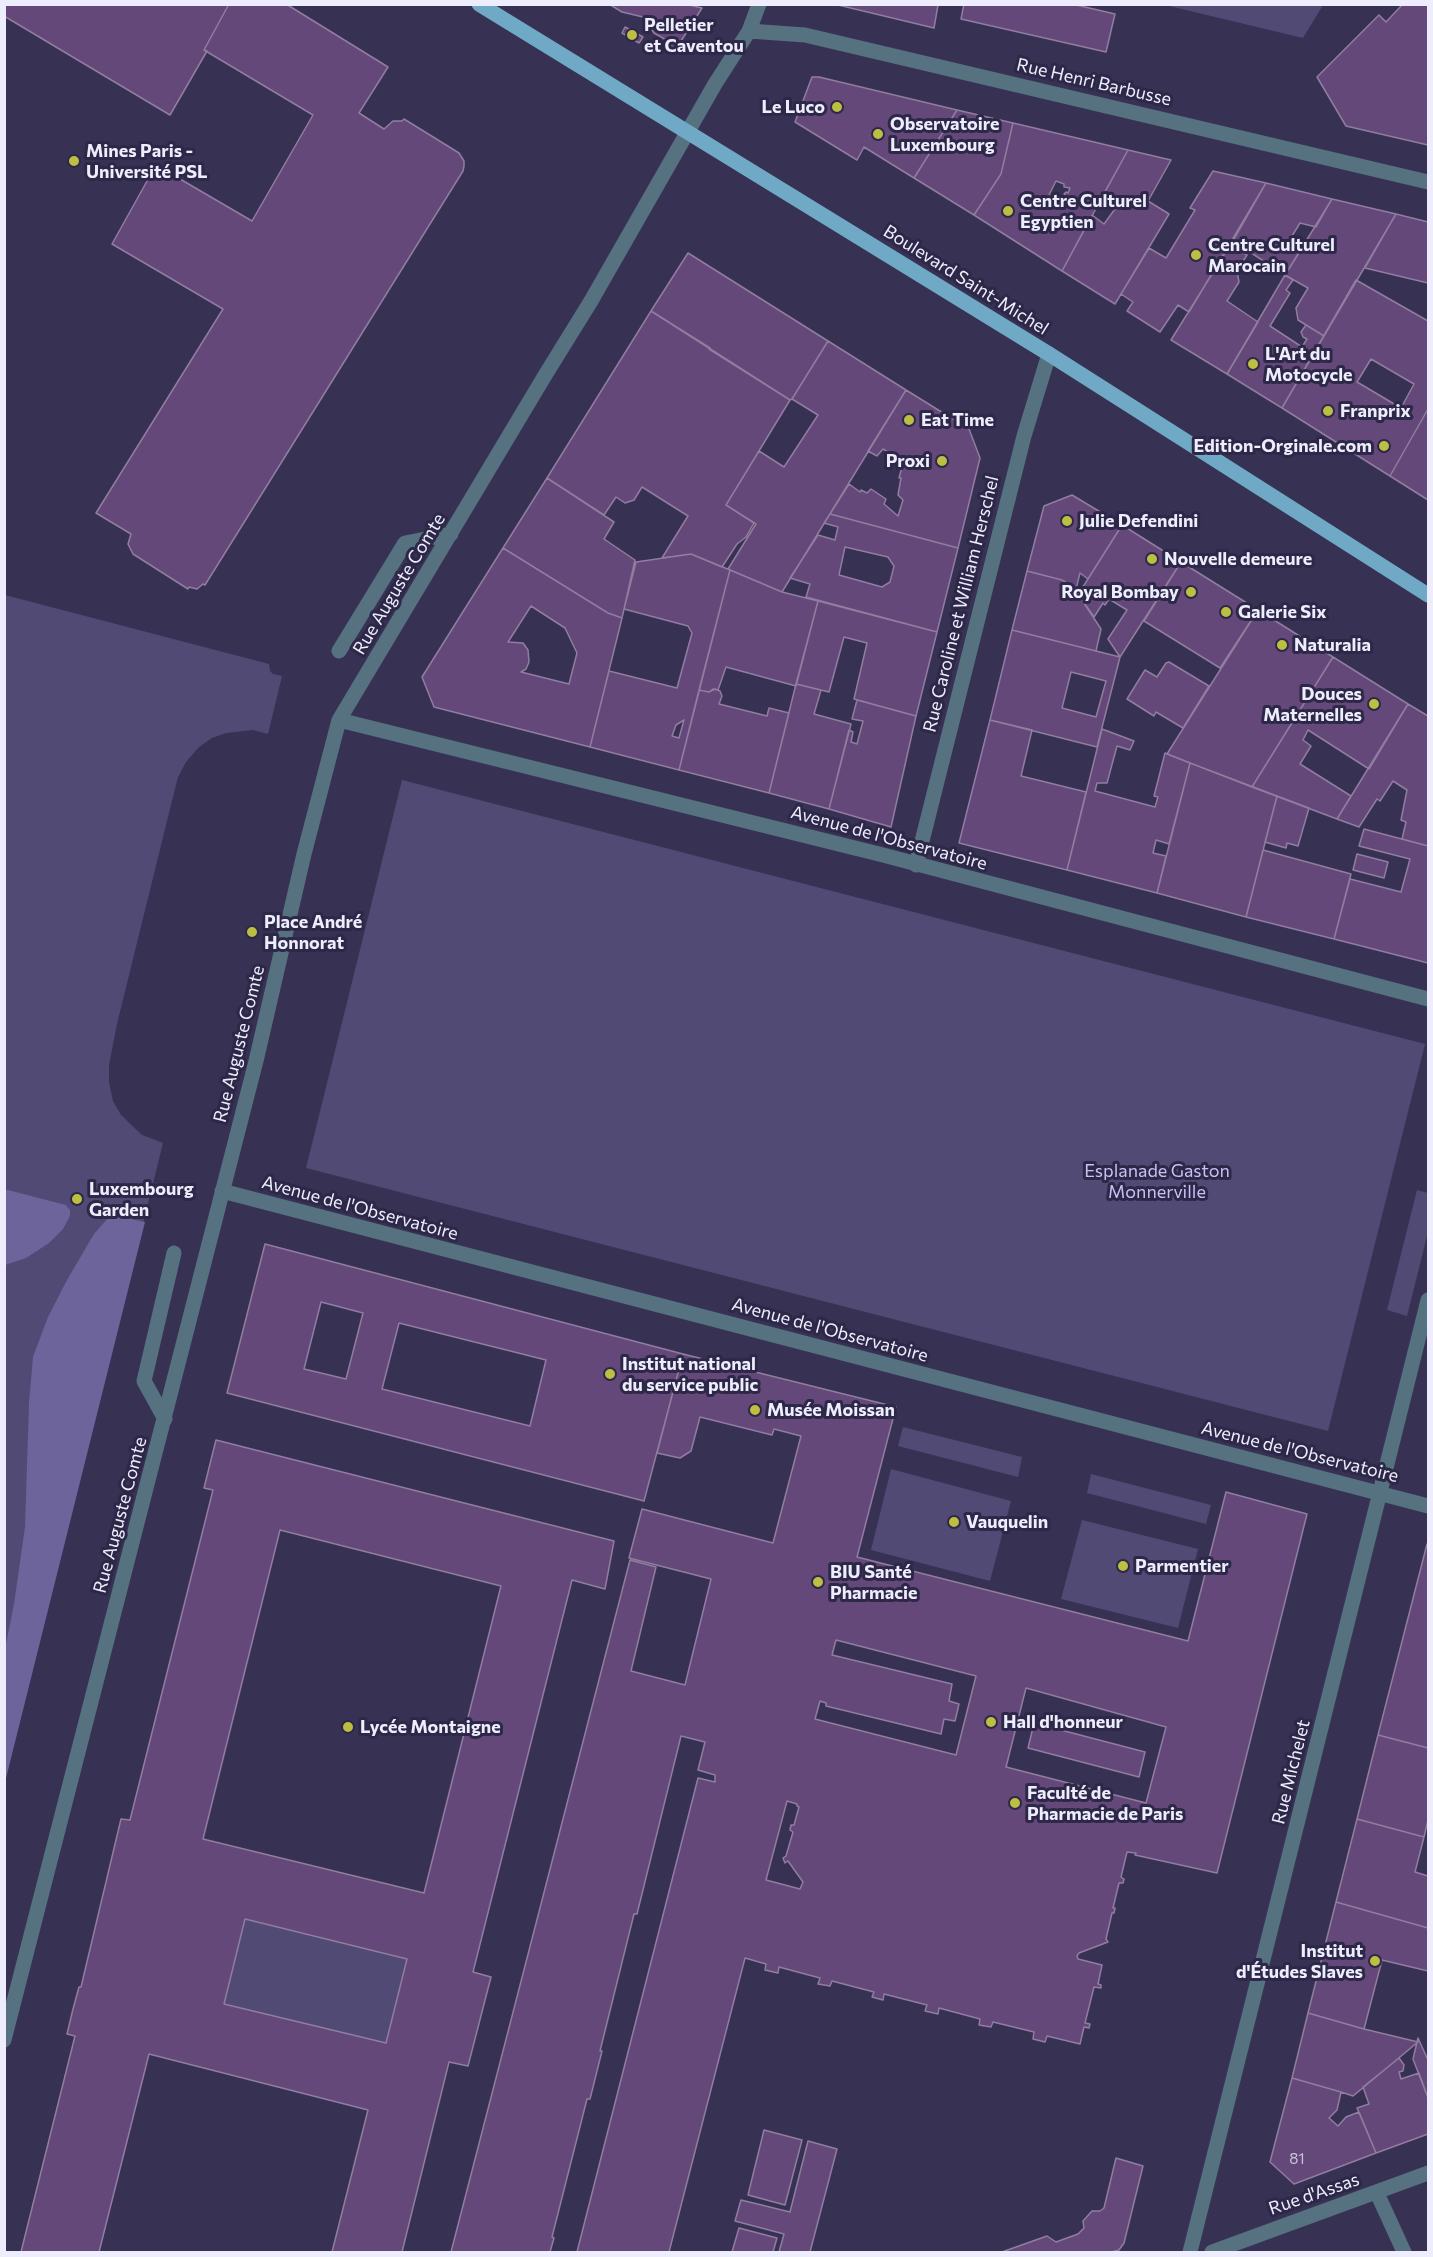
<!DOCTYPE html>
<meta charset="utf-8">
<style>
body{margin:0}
#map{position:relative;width:1433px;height:2257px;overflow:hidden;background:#373253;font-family:Commissioner,sans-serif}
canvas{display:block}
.frame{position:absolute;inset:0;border:6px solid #eeedfe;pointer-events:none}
</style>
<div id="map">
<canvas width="1433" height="2257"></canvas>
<div class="frame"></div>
</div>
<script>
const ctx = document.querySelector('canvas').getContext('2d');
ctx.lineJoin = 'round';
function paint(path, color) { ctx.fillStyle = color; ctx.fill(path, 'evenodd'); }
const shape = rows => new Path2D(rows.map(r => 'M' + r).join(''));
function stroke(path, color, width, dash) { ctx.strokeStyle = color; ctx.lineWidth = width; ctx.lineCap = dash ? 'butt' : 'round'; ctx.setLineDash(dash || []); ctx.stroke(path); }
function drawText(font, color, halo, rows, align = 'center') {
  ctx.font = font + ' Commissioner,sans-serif'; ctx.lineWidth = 6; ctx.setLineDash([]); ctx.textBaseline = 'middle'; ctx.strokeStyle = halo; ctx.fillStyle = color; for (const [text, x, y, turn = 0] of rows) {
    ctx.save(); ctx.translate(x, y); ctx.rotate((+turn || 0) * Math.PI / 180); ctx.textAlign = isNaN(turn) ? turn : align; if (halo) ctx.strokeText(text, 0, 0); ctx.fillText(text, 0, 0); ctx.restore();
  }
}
const green = shape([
 [1165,5,1323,5,1303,38],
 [5,595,269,664,270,671,273,674,282,676,268,734,253,730,226,733,212,738,199,747,186,762,178,777,166,825,117,1024,109,1065,109,1082,113,1101,121,1115,142,1135,163,1143,5,1782],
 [402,780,1425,1044,1328,1431,306,1168],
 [1417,1190,1428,1193,1428,1232,1407,1316,1387,1310],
 [903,1427,1022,1457,1018,1477,898,1446],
 [891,1469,1011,1501,990,1581,871,1550],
 [1091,1474,1211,1505,1206,1524,1087,1493],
 [1082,1520,1198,1549,1178,1628,1061,1599],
 [245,1919,407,1959,386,2043,224,2004]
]);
const forest = shape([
 [4,1189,66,1205,70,1210,70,1216,63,1229,49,1243,26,1258,5,1265],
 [116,1216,145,1222,5,1782,5,1649,14,1604,25,1527,29,1403,33,1357,48,1317,67,1280,94,1234,108,1218]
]);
const building = shape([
 [4,4,229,4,204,50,207,51,170,115,4,16,4,4],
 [229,4,286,4,388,67,359,113,384,129,393,121,402,121,404,119,459,153,464,161,464,166,463,171,205,585,203,584,197,589,189,587,188,589,133,554,128,544,131,534,96,513,223,309,112,244,156,165,252,221,313,115,204,50,229,4],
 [609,4,685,4,702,8,676,49,666,43,668,41,654,33,643,17,622,12,609,4],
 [834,4,934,4,938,5,934,28,834,4],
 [964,4,1072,4,1115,14,1106,52,961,19,964,4],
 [1403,4,1428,4,1428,145,1346,126,1317,77,1379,15,1386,22,1403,4],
 [625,27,643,37,639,43,622,33,625,27],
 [812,77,819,77,957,110,914,178,864,147,857,160,795,122,812,77],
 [957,110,1013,123,1001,174,974,215,914,178,957,110],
 [1013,123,1128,150,1062,271,974,215,1001,174,1013,123],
 [1056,181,1064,184,1064,187,1070,188,1068,193,1066,192,1064,194,1067,196,1062,203,1049,195,1056,181],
 [1128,150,1171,160,1148,201,1169,214,1115,304,1062,271,1092,215,1104,224,1115,209,1123,209,1102,197,1128,150],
 [1213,171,1266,183,1189,312,1178,305,1160,332,1127,311,1133,302,1121,294,1149,248,1166,258,1195,210,1190,208,1213,171],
 [1266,183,1332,199,1316,227,1300,223,1292,236,1304,245,1285,275,1233,241,1266,183],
 [1332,199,1396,214,1324,336,1298,320,1296,308,1308,288,1285,275,1332,199],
 [1396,214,1428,222,1428,283,1365,268,1396,214],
 [1230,245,1247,255,1237,271,1239,282,1227,301,1258,322,1227,374,1171,340,1230,245],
 [688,253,828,341,792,399,790,400,709,349,710,348,651,311,688,253],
 [1285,275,1293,280,1286,290,1290,293,1270,326,1302,347,1307,339,1303,337,1301,332,1306,325,1324,336,1282,408,1227,374,1285,275],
 [1356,280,1428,321,1428,409,1390,476,1282,408,1356,280],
 [1371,359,1414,384,1401,408,1357,382,1371,359],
 [651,311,790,400,726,505,754,523,746,537,737,544,722,567,691,554,662,558,688,516,642,487,634,500,625,503,616,497,604,515,547,478,651,311],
 [828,341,906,390,782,592,728,569,756,524,726,505,759,451,784,467,818,415,792,399,828,341],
 [906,390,969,429,980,458,958,548,830,514,849,484,860,492,861,490,867,493,871,489,886,499,884,504,898,516,903,500,898,495,901,478,899,478,902,467,910,469,911,466,883,449,877,456,868,451,906,390],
 [1428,409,1428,500,1390,476,1428,409],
 [547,478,614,522,604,539,635,560,622,618,608,613,503,548,547,478],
 [1072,495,1122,525,1088,579,1080,573,1076,589,1062,580,1027,571,1044,506,1072,495],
 [830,514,958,548,937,632,806,597,810,584,790,578,818,535,835,540,838,527,824,523,830,514],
 [845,547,888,557,894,566,890,582,882,587,839,575,845,547],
 [1122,525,1181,562,1120,657,1108,639,1127,610,1109,599,1105,605,1103,603,1094,617,1080,597,1081,590,1122,525],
 [503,548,608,613,622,618,590,747,434,707,422,677,503,548],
 [531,606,565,628,577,653,569,684,521,672,526,669,529,662,528,650,523,643,508,642,531,606],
 [691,554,730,570,679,770,590,747,609,671,677,688,692,633,688,626,624,609,636,562,691,554],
 [684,720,679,738,672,736,676,725,684,720],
 [1181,562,1258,610,1220,668,1144,621,1181,562],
 [730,570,782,592,818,601,796,686,726,667,718,690,713,689,709,692,699,690,730,570],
 [1027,571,1062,580,1076,589,1081,590,1080,597,1101,629,1096,651,1012,630,1027,571],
 [818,601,937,632,916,716,854,699,867,643,844,637,829,692,796,684,818,601],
 [1258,610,1333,657,1252,787,1167,754,1258,610],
 [1012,630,1120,657,1097,747,990,720,1012,630],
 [1071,672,1106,681,1096,717,1062,708,1071,672],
 [1333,657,1408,704,1369,769,1308,730,1303,740,1311,746,1300,764,1351,796,1337,819,1252,787,1333,657],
 [1169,662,1209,686,1183,728,1156,712,1154,716,1127,699,1145,670,1157,677,1166,663,1169,662],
 [796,684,821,690,814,714,851,724,829,809,769,793,796,684],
 [715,689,720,691,722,696,719,704,767,716,769,708,789,713,769,793,679,770,699,690,709,692,715,689],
 [857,700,916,716,891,827,829,809,849,730,853,732,851,742,857,744,863,721,852,719,857,700],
 [1408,704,1428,716,1428,846,1402,839,1406,822,1401,820,1407,790,1393,781,1380,801,1377,799,1359,827,1337,819,1408,704],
 [990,720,1032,730,1021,776,1086,792,1067,870,959,843,990,720],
 [1102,729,1134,741,1130,750,1117,746,1107,783,1097,783,1095,791,1155,807,1158,797,1154,796,1165,753,1190,763,1169,844,1156,840,1153,853,1166,856,1157,893,1067,870,1102,729],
 [1190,763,1277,796,1246,917,1157,893,1190,763],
 [1277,796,1309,808,1298,846,1287,843,1286,848,1265,842,1277,796],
 [1364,829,1428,846,1428,963,1334,939,1350,879,1401,892,1410,859,1359,846,1364,829],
 [1263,850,1351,874,1334,939,1246,917,1263,850],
 [1357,854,1388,862,1384,878,1353,870,1357,854],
 [265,1244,683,1354,644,1501,227,1393,265,1244],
 [321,1302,363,1313,346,1379,304,1369,321,1302],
 [399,1323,546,1360,530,1426,382,1389,399,1323],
 [683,1354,896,1407,857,1557,1188,1641,1226,1492,1307,1514,1217,1873,1135,1855,1136,1853,1127,1852,1121,1877,1124,1879,1123,1883,1119,1883,1113,1908,1115,1908,1114,1913,1112,1913,1106,1939,1108,1942,1079,1953,1077,1956,1078,1959,1102,1965,1098,1984,1101,1985,1101,1988,1094,1987,1085,2023,1090,2024,1089,2028,1084,2027,1080,2044,1047,2036,1045,2042,1033,2039,1034,2032,993,2022,991,2027,979,2025,980,2019,939,2008,938,2014,925,2011,927,2005,884,1994,883,2000,872,1997,874,1992,832,1981,830,1986,818,1984,820,1978,779,1967,778,1973,765,1970,766,1964,745,1958,669,2252,577,2252,698,1778,715,1782,715,1775,698,1770,705,1742,681,1736,637,1914,634,1914,600,2051,602,2051,590,2099,587,2099,552,2237,554,2238,550,2252,451,2252,630,1560,656,1567,631,1671,685,1685,711,1579,629,1558,642,1509,773,1543,801,1436,774,1429,772,1435,700,1417,691,1451,680,1458,657,1453,683,1354],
 [836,1640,976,1676,956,1755,815,1719,820,1701,826,1703,826,1706,941,1734,944,1719,955,1721,959,1704,949,1701,952,1684,832,1655,836,1640],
 [1026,1688,1166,1727,1146,1803,1006,1767,1026,1688],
 [787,1801,797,1804,797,1806,799,1807,794,1825,791,1825,790,1830,793,1832,786,1856,783,1858,785,1863,788,1861,803,1882,800,1889,766,1880,787,1801],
 [216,1440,614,1541,605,1589,572,1580,473,1972,491,1977,468,2066,449,2062,402,2252,332,2252,368,2110,149,2054,99,2252,21,2252,75,2036,67,2034,73,2009,79,1987,81,1987,121,1819,130,1820,213,1490,204,1488,216,1440],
 [280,1530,501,1586,424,1893,203,1839,280,1530],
 [245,1919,407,1959,386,2043,224,2004,245,1919],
 [1427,1544,1428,1544,1428,1748,1378,1735,1427,1544],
 [1034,1723,1145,1752,1139,1777,1028,1748,1034,1723],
 [1378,1735,1428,1748,1428,1820,1424,1837,1357,1819,1378,1735],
 [1357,1819,1424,1837,1415,1872,1428,1876,1428,1928,1336,1902,1357,1819],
 [1336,1902,1428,1928,1428,1971,1382,1960,1364,2029,1308,2013,1336,1902],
 [1308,2013,1364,2029,1418,2042,1353,2096,1341,2092,1292,2078,1308,2013],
 [1418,2038,1428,2060,1428,2098,1413,2059,1418,2038],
 [1399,2058,1404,2065,1403,2071,1399,2072,1401,2079,1419,2073,1428,2098,1428,2134,1376,2153,1357,2108,1369,2104,1363,2087,1399,2058],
 [1292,2078,1341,2092,1337,2110,1329,2118,1338,2126,1346,2117,1359,2112,1376,2153,1294,2184,1270,2162,1292,2078],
 [764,2130,802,2140,785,2205,748,2195,764,2130],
 [808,2141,837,2149,810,2252,779,2252,784,2234,735,2221,741,2200,790,2212,808,2141],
 [1116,2158,1143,2166,1124,2243,1119,2250,1111,2252,1002,2252,1047,2236,1056,2242,1078,2234,1084,2228,1083,2221,1092,2211,1100,2211,1104,2208,1116,2158],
 [739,2228,777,2238,773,2252,732,2252,739,2228]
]);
const minor = shape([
 [749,31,805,35,1428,182],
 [339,651,405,543,451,534],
 [339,720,883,855,1428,999],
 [916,865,1024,436,1049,354],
 [222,1191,1428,1506],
 [165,1419,144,1381,174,1253],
 [4,2040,256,1061,304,854,339,720,544,377,591,301,715,84,749,31,759,4],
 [1377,2193,1404,2252],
 [1190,2252,1428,1300],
 [1212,2252,1428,2173]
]);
const major = shape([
 [479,4,1049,354,1428,595]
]);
const markers = [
 [632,35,6,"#bdbf43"],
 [837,107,6,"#bdbf43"],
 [878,134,6,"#bdbf43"],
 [74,161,6,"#bdbf43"],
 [1008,211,6,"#bdbf43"],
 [1196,255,6,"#bdbf43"],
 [1253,364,6,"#bdbf43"],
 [1328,411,6,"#bdbf43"],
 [909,420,6,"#bdbf43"],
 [1384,446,6,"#bdbf43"],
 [942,461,6,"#bdbf43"],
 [1067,521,6,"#bdbf43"],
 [1152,559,6,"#bdbf43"],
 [1191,592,6,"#bdbf43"],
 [1226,612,6,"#bdbf43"],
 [1282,645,6,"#bdbf43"],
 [1374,704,6,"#bdbf43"],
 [252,932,6,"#bdbf43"],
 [77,1199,6,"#bdbf43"],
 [610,1374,6,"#bdbf43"],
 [755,1410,6,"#bdbf43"],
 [954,1522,6,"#bdbf43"],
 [1123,1566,6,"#bdbf43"],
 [818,1582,6,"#bdbf43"],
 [991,1722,6,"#bdbf43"],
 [348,1727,6,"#bdbf43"],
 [1015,1803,6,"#bdbf43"],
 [1375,1961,6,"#bdbf43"]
];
const numberNames = [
 ["81",1297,2159]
];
const poiNames = [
 ["Pelletier",644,25],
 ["et Caventou",644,46],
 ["Le Luco",825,107,"right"],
 ["Observatoire",890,124],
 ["Luxembourg",890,145],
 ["Mines Paris -",86,151],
 ["Université PSL",86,172],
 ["Centre Culturel",1020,201],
 ["Egyptien",1020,222],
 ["Centre Culturel",1208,245],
 ["Marocain",1208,266],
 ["L'Art du",1265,354],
 ["Motocycle",1265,375],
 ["Franprix",1340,411],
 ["Eat Time",921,420],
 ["Edition-Orginale.com",1372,446,"right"],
 ["Proxi",930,461,"right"],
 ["Julie Defendini",1079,521],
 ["Nouvelle demeure",1164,559],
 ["Royal Bombay",1179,592,"right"],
 ["Galerie Six",1238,612],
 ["Naturalia",1294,645],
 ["Douces",1362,694,"right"],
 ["Maternelles",1362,715,"right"],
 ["Place André",264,922],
 ["Honnorat",264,943],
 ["Luxembourg",89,1189],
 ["Garden",89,1210],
 ["Institut national",622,1364],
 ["du service public",622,1385],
 ["Musée Moissan",767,1410],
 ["Vauquelin",966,1522],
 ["Parmentier",1135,1566],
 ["BIU Santé",830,1572],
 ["Pharmacie",830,1593],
 ["Hall d'honneur",1003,1722],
 ["Lycée Montaigne",360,1727],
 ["Faculté de",1027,1793],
 ["Pharmacie de Paris",1027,1814],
 ["Institut",1363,1951,"right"],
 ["d'Études Slaves",1363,1972,"right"]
];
const streetNames = [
 ["Rue Henri Barbusse",1094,82,13],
 ["Boulevard Saint-Michel",966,280,32],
 ["Rue Auguste Comte",399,584,-59],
 ["Rue Caroline et William Herschel",961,604,-76],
 ["Avenue de l'Observatoire",889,838,15],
 ["Rue Auguste Comte",239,1044,-76],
 ["Avenue de l'Observatoire",360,1208,15],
 ["Avenue de l'Observatoire",830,1330,15],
 ["Avenue de l'Observatoire",1300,1452,14],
 ["Rue Auguste Comte",120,1515,-75],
 ["Rue Michelet",1291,1772,-76],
 ["Rue d'Assas",1314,2194,-19]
];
const parkNames = [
 ["Esplanade Gaston",1157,1171],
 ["Monnerville",1157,1192]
];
paint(green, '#504a74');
paint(forest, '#6d649b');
paint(building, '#644879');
stroke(building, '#917da0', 1.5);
stroke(minor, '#56717f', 15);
stroke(major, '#70a9c5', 15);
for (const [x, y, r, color] of markers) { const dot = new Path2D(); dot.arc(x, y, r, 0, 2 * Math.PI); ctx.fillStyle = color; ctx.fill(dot); stroke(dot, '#2d2848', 2); }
drawText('15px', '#ccc4dd', null, numberNames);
drawText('bold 18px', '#eeedfe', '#2d2848', poiNames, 'left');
drawText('18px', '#eeedfe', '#2d2848', streetNames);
drawText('18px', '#c7c1f3', '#2d2848', parkNames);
</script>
